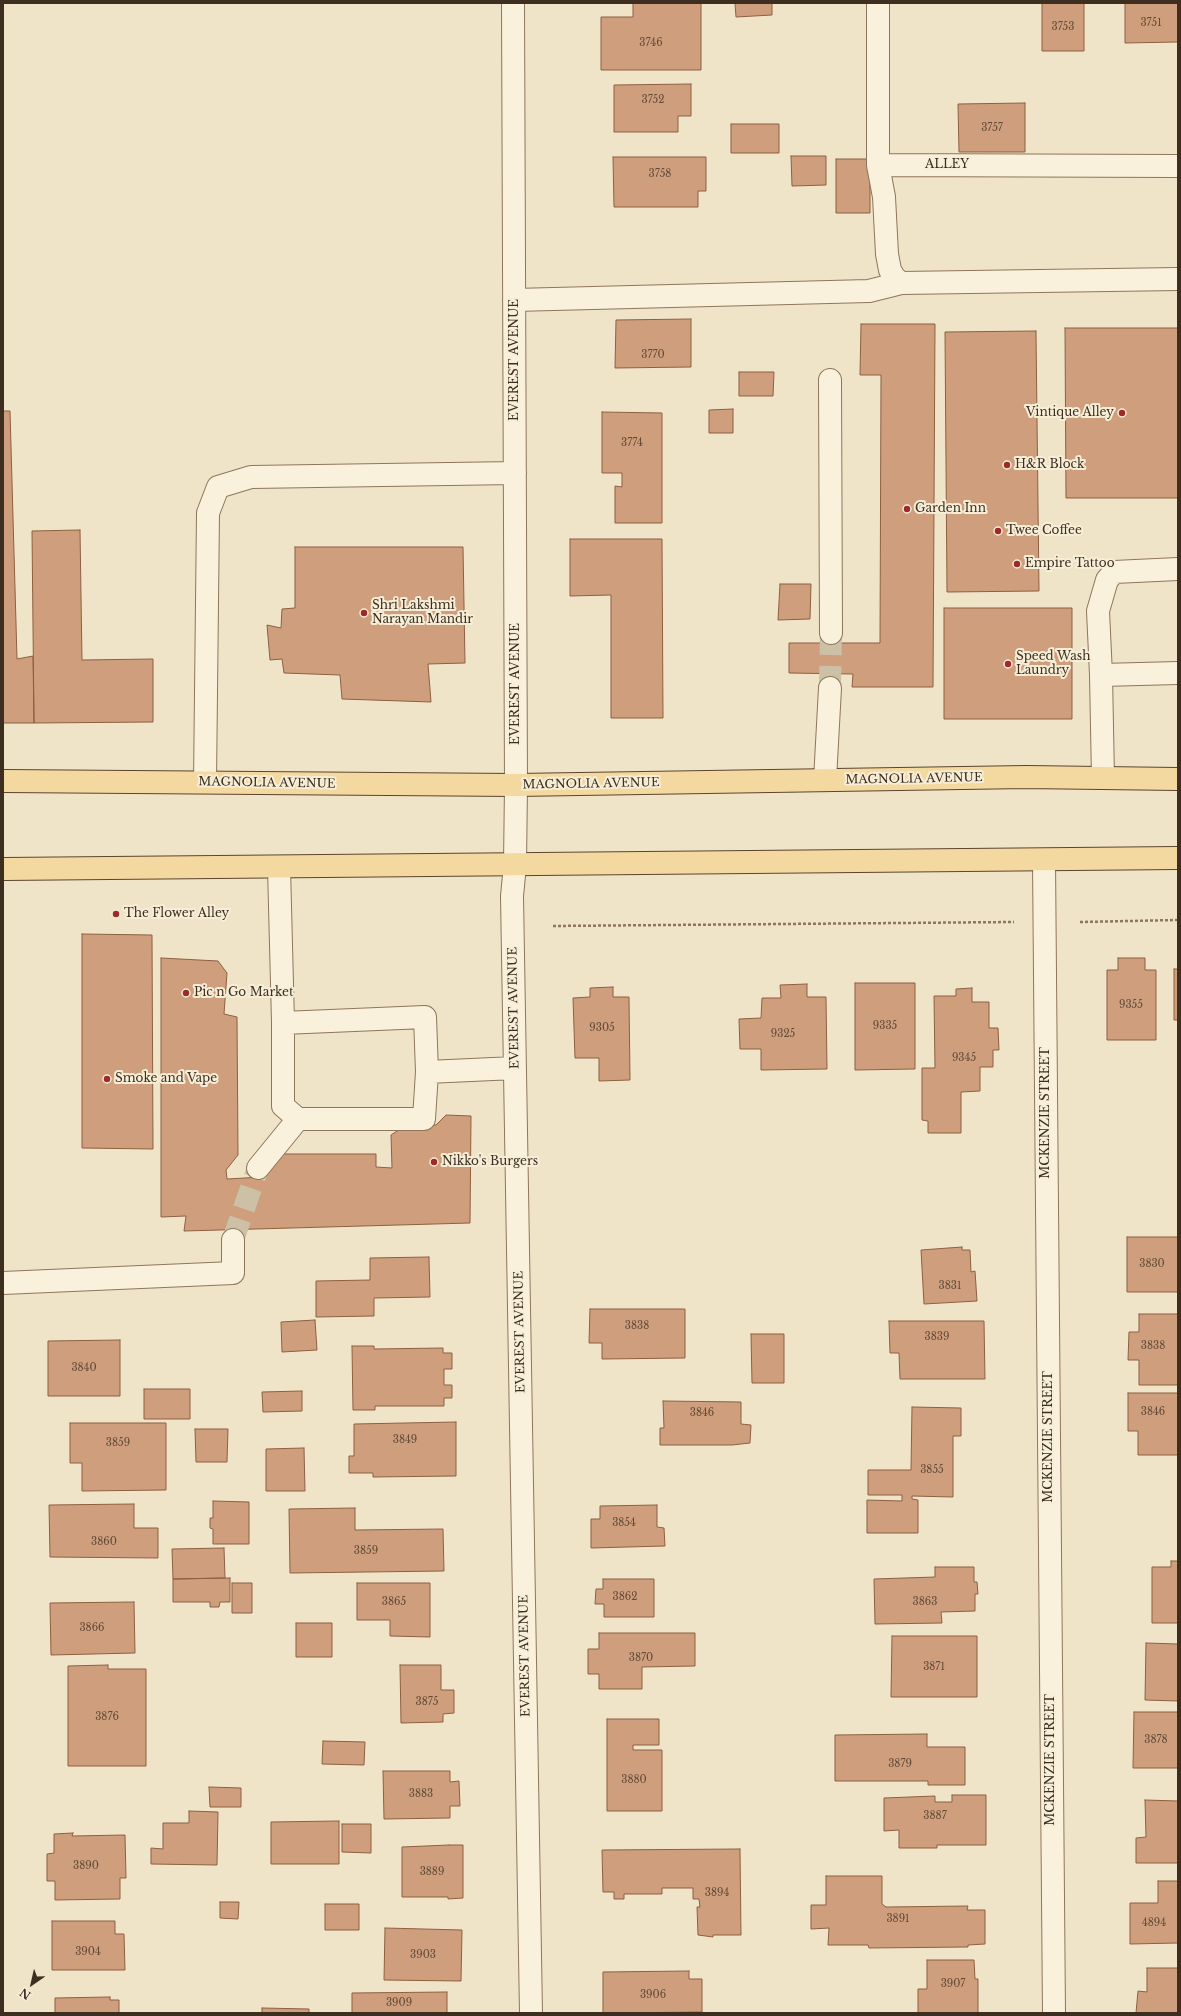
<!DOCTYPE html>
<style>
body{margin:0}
#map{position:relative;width:1181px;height:2016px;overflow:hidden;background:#f0e4c8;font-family:"Libre Baskerville",serif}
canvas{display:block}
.frame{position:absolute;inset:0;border:4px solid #3d2e20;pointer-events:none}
.north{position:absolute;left:12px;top:1964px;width:40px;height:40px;-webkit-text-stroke:3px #f7eed8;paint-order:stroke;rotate:214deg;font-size:11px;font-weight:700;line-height:16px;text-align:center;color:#3d2e20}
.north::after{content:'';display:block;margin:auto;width:14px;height:18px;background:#3d2e20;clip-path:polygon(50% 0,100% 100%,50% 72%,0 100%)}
</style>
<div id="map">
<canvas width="1181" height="2016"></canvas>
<div class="frame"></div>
<div class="north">N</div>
</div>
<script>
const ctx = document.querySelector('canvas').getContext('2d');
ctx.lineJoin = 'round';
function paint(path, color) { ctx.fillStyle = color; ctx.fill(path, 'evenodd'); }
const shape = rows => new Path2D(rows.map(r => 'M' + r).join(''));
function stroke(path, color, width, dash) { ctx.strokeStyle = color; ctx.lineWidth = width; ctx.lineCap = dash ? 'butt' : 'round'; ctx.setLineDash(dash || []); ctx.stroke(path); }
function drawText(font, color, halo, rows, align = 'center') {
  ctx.font = font + ' "Libre Baskerville",serif'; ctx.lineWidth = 4; ctx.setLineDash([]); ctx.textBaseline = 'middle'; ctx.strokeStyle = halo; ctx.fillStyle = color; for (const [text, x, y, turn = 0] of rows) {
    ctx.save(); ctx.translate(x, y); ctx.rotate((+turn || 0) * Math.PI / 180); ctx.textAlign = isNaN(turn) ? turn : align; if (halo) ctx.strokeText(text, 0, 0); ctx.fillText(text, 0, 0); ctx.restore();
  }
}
const building = shape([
 [633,3,701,3,701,70,601,70,601,17,633,17,633,3],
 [735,3,772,3,772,15,736,17,735,3],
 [1042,3,1084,3,1084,51,1042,51,1042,3],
 [1125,3,1178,3,1178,42,1125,43,1125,3],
 [691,84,691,116,678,116,678,132,614,132,614,85,691,84],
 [1025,103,1025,152,959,152,958,104,1025,103],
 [731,124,779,124,779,153,731,153,731,124],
 [791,156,826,156,826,185,792,186,791,156],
 [613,157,706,157,706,191,698,191,698,207,614,207,613,157],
 [836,159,870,159,870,213,836,213,836,159],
 [691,319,691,367,615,368,616,320,691,319],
 [861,324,935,324,933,687,852,687,853,674,789,673,789,643,880,643,881,375,860,375,861,324],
 [1065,328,1178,328,1178,498,1066,498,1065,328],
 [1036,331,1039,591,947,592,945,332,1036,331],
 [739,372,774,372,773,396,739,396,739,372],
 [733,409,733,433,709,433,709,410,733,409],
 [3,411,10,411,17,659,33,656,34,723,3,723,3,411],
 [602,412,662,413,662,523,615,523,615,486,622,487,622,473,602,473,602,412],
 [80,530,82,660,153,659,153,722,34,723,32,531,80,530],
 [570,539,662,539,663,718,611,718,611,595,570,596,570,539],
 [295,547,463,547,465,663,428,664,431,702,342,699,340,675,284,673,282,659,270,660,267,625,281,628,282,609,295,608,295,547],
 [780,584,811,584,810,619,778,620,780,584],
 [944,608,1072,608,1072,719,944,719,944,608],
 [82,934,152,935,153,1149,82,1148,82,934],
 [161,958,218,961,227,973,224,1014,237,1017,238,1155,226,1170,227,1179,262,1177,279,1154,376,1154,376,1167,392,1168,391,1135,406,1125,436,1125,446,1115,471,1116,470,1223,184,1231,186,1216,161,1217,161,958],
 [1118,958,1145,958,1145,970,1156,970,1156,1040,1107,1040,1107,970,1118,970,1118,958],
 [1174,969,1178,969,1178,1020,1174,1020,1174,969],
 [855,983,915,983,915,1069,855,1070,855,983],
 [807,984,807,997,826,997,827,1069,761,1070,761,1049,740,1049,739,1019,761,1018,762,998,781,998,780,985,807,984],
 [613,987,613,997,629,997,630,1080,599,1081,599,1058,575,1058,573,998,590,997,590,988,613,987],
 [972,988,972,1002,989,1002,989,1028,998,1028,999,1050,993,1050,993,1067,980,1067,980,1091,961,1092,961,1133,928,1133,928,1121,922,1120,922,1068,935,1068,934,996,956,996,956,989,972,988],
 [1127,1237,1178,1237,1178,1292,1127,1292,1127,1237],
 [962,1247,962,1250,970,1250,971,1272,975,1271,977,1301,924,1304,921,1250,962,1247],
 [429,1257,430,1297,374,1298,374,1316,316,1317,316,1281,370,1280,370,1258,429,1257],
 [590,1309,685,1309,685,1358,602,1359,602,1343,589,1343,590,1309],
 [1139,1314,1178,1314,1178,1385,1139,1385,1139,1360,1128,1360,1129,1332,1139,1332,1139,1314],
 [315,1320,317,1350,282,1352,281,1322,315,1320],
 [889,1321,984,1321,985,1379,900,1379,899,1353,890,1353,889,1321],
 [751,1334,784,1334,784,1383,752,1383,751,1334],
 [120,1340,120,1396,48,1396,48,1341,120,1340],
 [352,1346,374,1346,374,1349,443,1348,443,1353,452,1353,452,1369,444,1369,444,1385,452,1385,452,1398,444,1398,444,1406,375,1406,375,1410,353,1410,352,1346],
 [144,1389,190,1389,190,1419,144,1419,144,1389],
 [302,1391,302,1411,263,1412,262,1392,302,1391],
 [1128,1393,1178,1393,1178,1455,1138,1455,1138,1431,1128,1431,1128,1393],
 [663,1401,741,1402,741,1424,751,1425,750,1443,732,1445,660,1445,660,1428,664,1428,663,1401],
 [912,1407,961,1408,961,1436,953,1436,953,1497,912,1496,912,1499,918,1500,918,1533,867,1533,867,1500,902,1501,902,1495,868,1495,868,1470,911,1470,912,1407],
 [456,1422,456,1476,373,1477,373,1473,349,1473,349,1456,354,1456,354,1424,456,1422],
 [70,1423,166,1423,166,1490,82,1491,82,1463,70,1463,70,1423],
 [195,1429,228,1429,227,1462,196,1462,195,1429],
 [304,1448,305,1491,266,1491,266,1449,304,1448],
 [213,1501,249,1502,249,1544,213,1544,213,1529,210,1528,210,1518,213,1518,213,1501],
 [134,1504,134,1528,158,1528,158,1558,50,1557,49,1505,134,1504],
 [657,1505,657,1527,664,1528,665,1546,591,1548,591,1519,600,1519,600,1506,657,1505],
 [355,1508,355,1530,443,1529,444,1571,290,1573,289,1509,355,1508],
 [224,1548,225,1578,173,1579,172,1549,224,1548],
 [1171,1561,1178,1561,1178,1623,1152,1623,1152,1567,1171,1567,1171,1561],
 [935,1567,974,1567,974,1582,977,1582,978,1594,975,1594,975,1611,941,1612,942,1623,875,1624,874,1579,935,1577,935,1567],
 [230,1578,230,1602,220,1602,219,1607,210,1607,210,1602,173,1602,173,1579,230,1578],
 [603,1579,654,1579,654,1617,604,1617,604,1604,595,1604,596,1589,603,1589,603,1579],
 [232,1583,252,1583,252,1613,232,1613,232,1583],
 [357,1583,430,1583,430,1637,390,1636,390,1620,357,1620,357,1583],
 [134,1602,135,1653,51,1655,50,1603,134,1602],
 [296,1623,332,1623,332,1657,296,1657,296,1623],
 [599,1633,695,1633,695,1666,642,1667,642,1689,599,1689,599,1674,588,1674,588,1649,599,1649,599,1633],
 [892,1636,977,1636,977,1697,891,1697,892,1636],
 [1146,1643,1178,1644,1178,1701,1145,1700,1146,1643],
 [108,1665,108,1669,146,1669,146,1766,68,1766,68,1666,108,1665],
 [400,1665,441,1665,441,1690,454,1690,454,1713,443,1714,443,1722,401,1723,400,1665],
 [1134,1712,1178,1712,1178,1768,1133,1768,1134,1712],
 [607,1719,659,1719,659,1745,633,1745,633,1750,662,1750,662,1811,607,1811,607,1719],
 [927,1734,927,1747,965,1747,965,1785,928,1785,928,1781,835,1781,835,1735,927,1734],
 [323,1741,365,1742,364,1765,322,1764,323,1741],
 [383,1771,450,1771,450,1782,459,1781,460,1806,450,1806,450,1818,384,1819,383,1771],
 [209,1787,241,1788,241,1807,210,1807,209,1787],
 [952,1795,986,1795,986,1845,937,1845,937,1848,899,1848,899,1830,884,1831,884,1798,935,1796,935,1802,952,1802,952,1795],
 [1145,1800,1178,1801,1178,1863,1136,1863,1136,1838,1146,1837,1145,1800],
 [189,1811,218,1812,217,1865,151,1864,151,1848,163,1849,163,1823,189,1823,189,1811],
 [339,1821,339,1864,271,1864,271,1822,339,1821],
 [342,1824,371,1824,371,1853,342,1852,342,1824],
 [73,1833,72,1836,125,1835,126,1878,120,1878,120,1899,55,1900,55,1881,47,1881,47,1854,54,1853,54,1834,73,1833],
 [449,1845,463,1845,463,1898,448,1899,448,1897,402,1897,402,1847,449,1845],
 [740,1849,741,1935,713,1935,713,1937,698,1935,697,1907,700,1907,699,1899,693,1899,693,1888,662,1888,662,1894,624,1894,624,1899,614,1899,614,1892,603,1892,602,1850,740,1849],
 [826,1876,882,1876,882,1904,886,1907,968,1906,967,1910,985,1910,985,1944,968,1945,968,1947,869,1948,868,1945,828,1945,829,1928,811,1929,811,1905,826,1905,826,1876],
 [1158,1881,1178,1881,1178,1943,1130,1944,1130,1903,1158,1903,1158,1881],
 [220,1902,239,1902,238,1919,220,1918,220,1902],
 [325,1904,359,1904,359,1930,325,1930,325,1904],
 [52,1921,115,1921,115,1934,124,1934,125,1970,52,1970,52,1921],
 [385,1928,462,1930,461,1981,384,1980,385,1928],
 [927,1960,974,1960,975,1979,978,1979,978,2013,918,2013,918,1989,927,1989,927,1960],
 [1147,1968,1178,1968,1178,2013,1136,2013,1138,1991,1147,1992,1147,1968],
 [689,1971,689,1979,702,1979,702,2012,603,2013,603,1972,689,1971],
 [447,1992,447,2013,352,2013,352,1993,447,1992],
 [110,1997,110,2000,119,2000,119,2013,55,2013,55,1998,110,1997],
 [262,2008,309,2009,309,2013,262,2013,262,2008]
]);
const minorTunnel = shape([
 [830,688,831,633],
 [233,1240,258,1168]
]);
const path = shape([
 [1080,922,1178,920],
 [553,926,1014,922]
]);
const minor = shape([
 [513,3,516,785,515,865,512,896,531,2013],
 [878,3,878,165,884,197,887,254,890,270,894,277,901,283,1178,279],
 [878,165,1178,166],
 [514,300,869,291,901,283],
 [830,380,831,633],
 [1178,569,1114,572,1107,580,1098,611,1101,675,1178,673],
 [1101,675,1103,778],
 [825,780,830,688],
 [205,782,208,513,218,487,251,477,515,473],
 [1044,860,1054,2013],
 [279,867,283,1023],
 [298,1119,283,1106,283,1023,425,1017,427,1072],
 [258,1168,298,1119,424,1119,427,1072,515,1068],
 [3,1283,233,1273,233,1240]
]);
const major = shape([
 [3,781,516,785,1026,777,1178,779],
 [3,869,1178,858]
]);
const markers = [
 [1122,413,4,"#9e2a2b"],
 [1007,465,4,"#9e2a2b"],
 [907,509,4,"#9e2a2b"],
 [998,531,4,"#9e2a2b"],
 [1017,564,4,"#9e2a2b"],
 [364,613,4,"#9e2a2b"],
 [1008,664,4,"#9e2a2b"],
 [116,914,4,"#9e2a2b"],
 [186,993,4,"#9e2a2b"],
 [107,1079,4,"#9e2a2b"],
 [434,1162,4,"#9e2a2b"]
];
const numberNames = [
 ["3751",1151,23],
 ["3753",1063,27],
 ["3746",651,43],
 ["3752",653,100],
 ["3757",992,128],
 ["3758",660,174],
 ["3770",653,355],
 ["3774",632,443],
 ["9355",1131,1005],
 ["9335",885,1026],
 ["9305",602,1028],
 ["9325",783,1034],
 ["9345",964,1058],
 ["3830",1152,1264],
 ["3831",950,1286],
 ["3838",637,1326],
 ["3839",937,1337],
 ["3838",1153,1346],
 ["3840",84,1368],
 ["3846",1153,1412],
 ["3846",702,1413],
 ["3849",405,1440],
 ["3859",118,1443],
 ["3855",932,1470],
 ["3854",624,1523],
 ["3860",104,1542],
 ["3859",366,1551],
 ["3862",625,1597],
 ["3865",394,1602],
 ["3863",925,1602],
 ["3866",92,1628],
 ["3870",641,1658],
 ["3871",934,1667],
 ["3875",427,1702],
 ["3876",107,1717],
 ["3878",1156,1740],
 ["3879",900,1764],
 ["3880",634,1780],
 ["3883",421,1794],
 ["3887",935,1816],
 ["3890",86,1866],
 ["3889",432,1872],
 ["3894",717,1893],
 ["3891",898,1919],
 ["4894",1154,1923],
 ["3904",88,1952],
 ["3903",423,1955],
 ["3907",953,1984],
 ["3906",653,1995],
 ["3909",399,2003]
];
const streetNames = [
 ["ALLEY",947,165],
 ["EVEREST AVENUE",515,360,-90],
 ["EVEREST AVENUE",516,684,-90],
 ["MAGNOLIA AVENUE",914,779,-1],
 ["MAGNOLIA AVENUE",267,783,1],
 ["MAGNOLIA AVENUE",591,784,-1],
 ["EVEREST AVENUE",514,1008,-91],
 ["MCKENZIE STREET",1046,1113,-90],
 ["EVEREST AVENUE",520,1332,-91],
 ["MCKENZIE STREET",1049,1437,-90],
 ["EVEREST AVENUE",525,1656,-91],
 ["MCKENZIE STREET",1051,1760,-90]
];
const poiNames = [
 ["Vintique Alley",1114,413,"right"],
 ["H&R Block",1015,465],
 ["Garden Inn",915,509],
 ["Twee Coffee",1006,531],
 ["Empire Tattoo",1025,564],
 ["Shri Lakshmi",372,606],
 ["Narayan Mandir",372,620],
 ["Speed Wash",1016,657],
 ["Laundry",1016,671],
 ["The Flower Alley",124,914],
 ["Pic n Go Market",194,993],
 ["Smoke and Vape",115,1079],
 ["Nikko's Burgers",442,1162]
];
paint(building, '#cf9f7d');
stroke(building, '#8d5f41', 1);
stroke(minorTunnel, '#ccc0a6', 22, [22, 11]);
stroke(minor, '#8d765c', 24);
stroke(major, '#5b4430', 24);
stroke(path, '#8d765c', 2.5, [3, 2]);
stroke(minor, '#faf1dc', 22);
stroke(major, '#f3d9a0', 22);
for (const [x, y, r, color] of markers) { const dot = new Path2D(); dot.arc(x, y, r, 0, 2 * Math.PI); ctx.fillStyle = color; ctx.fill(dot); stroke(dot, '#f7eed8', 1.5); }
drawText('10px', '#624a37', null, numberNames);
drawText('12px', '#3d2e20', '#f7eed8', streetNames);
drawText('12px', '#3d2e20', '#f7eed8', poiNames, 'left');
</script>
